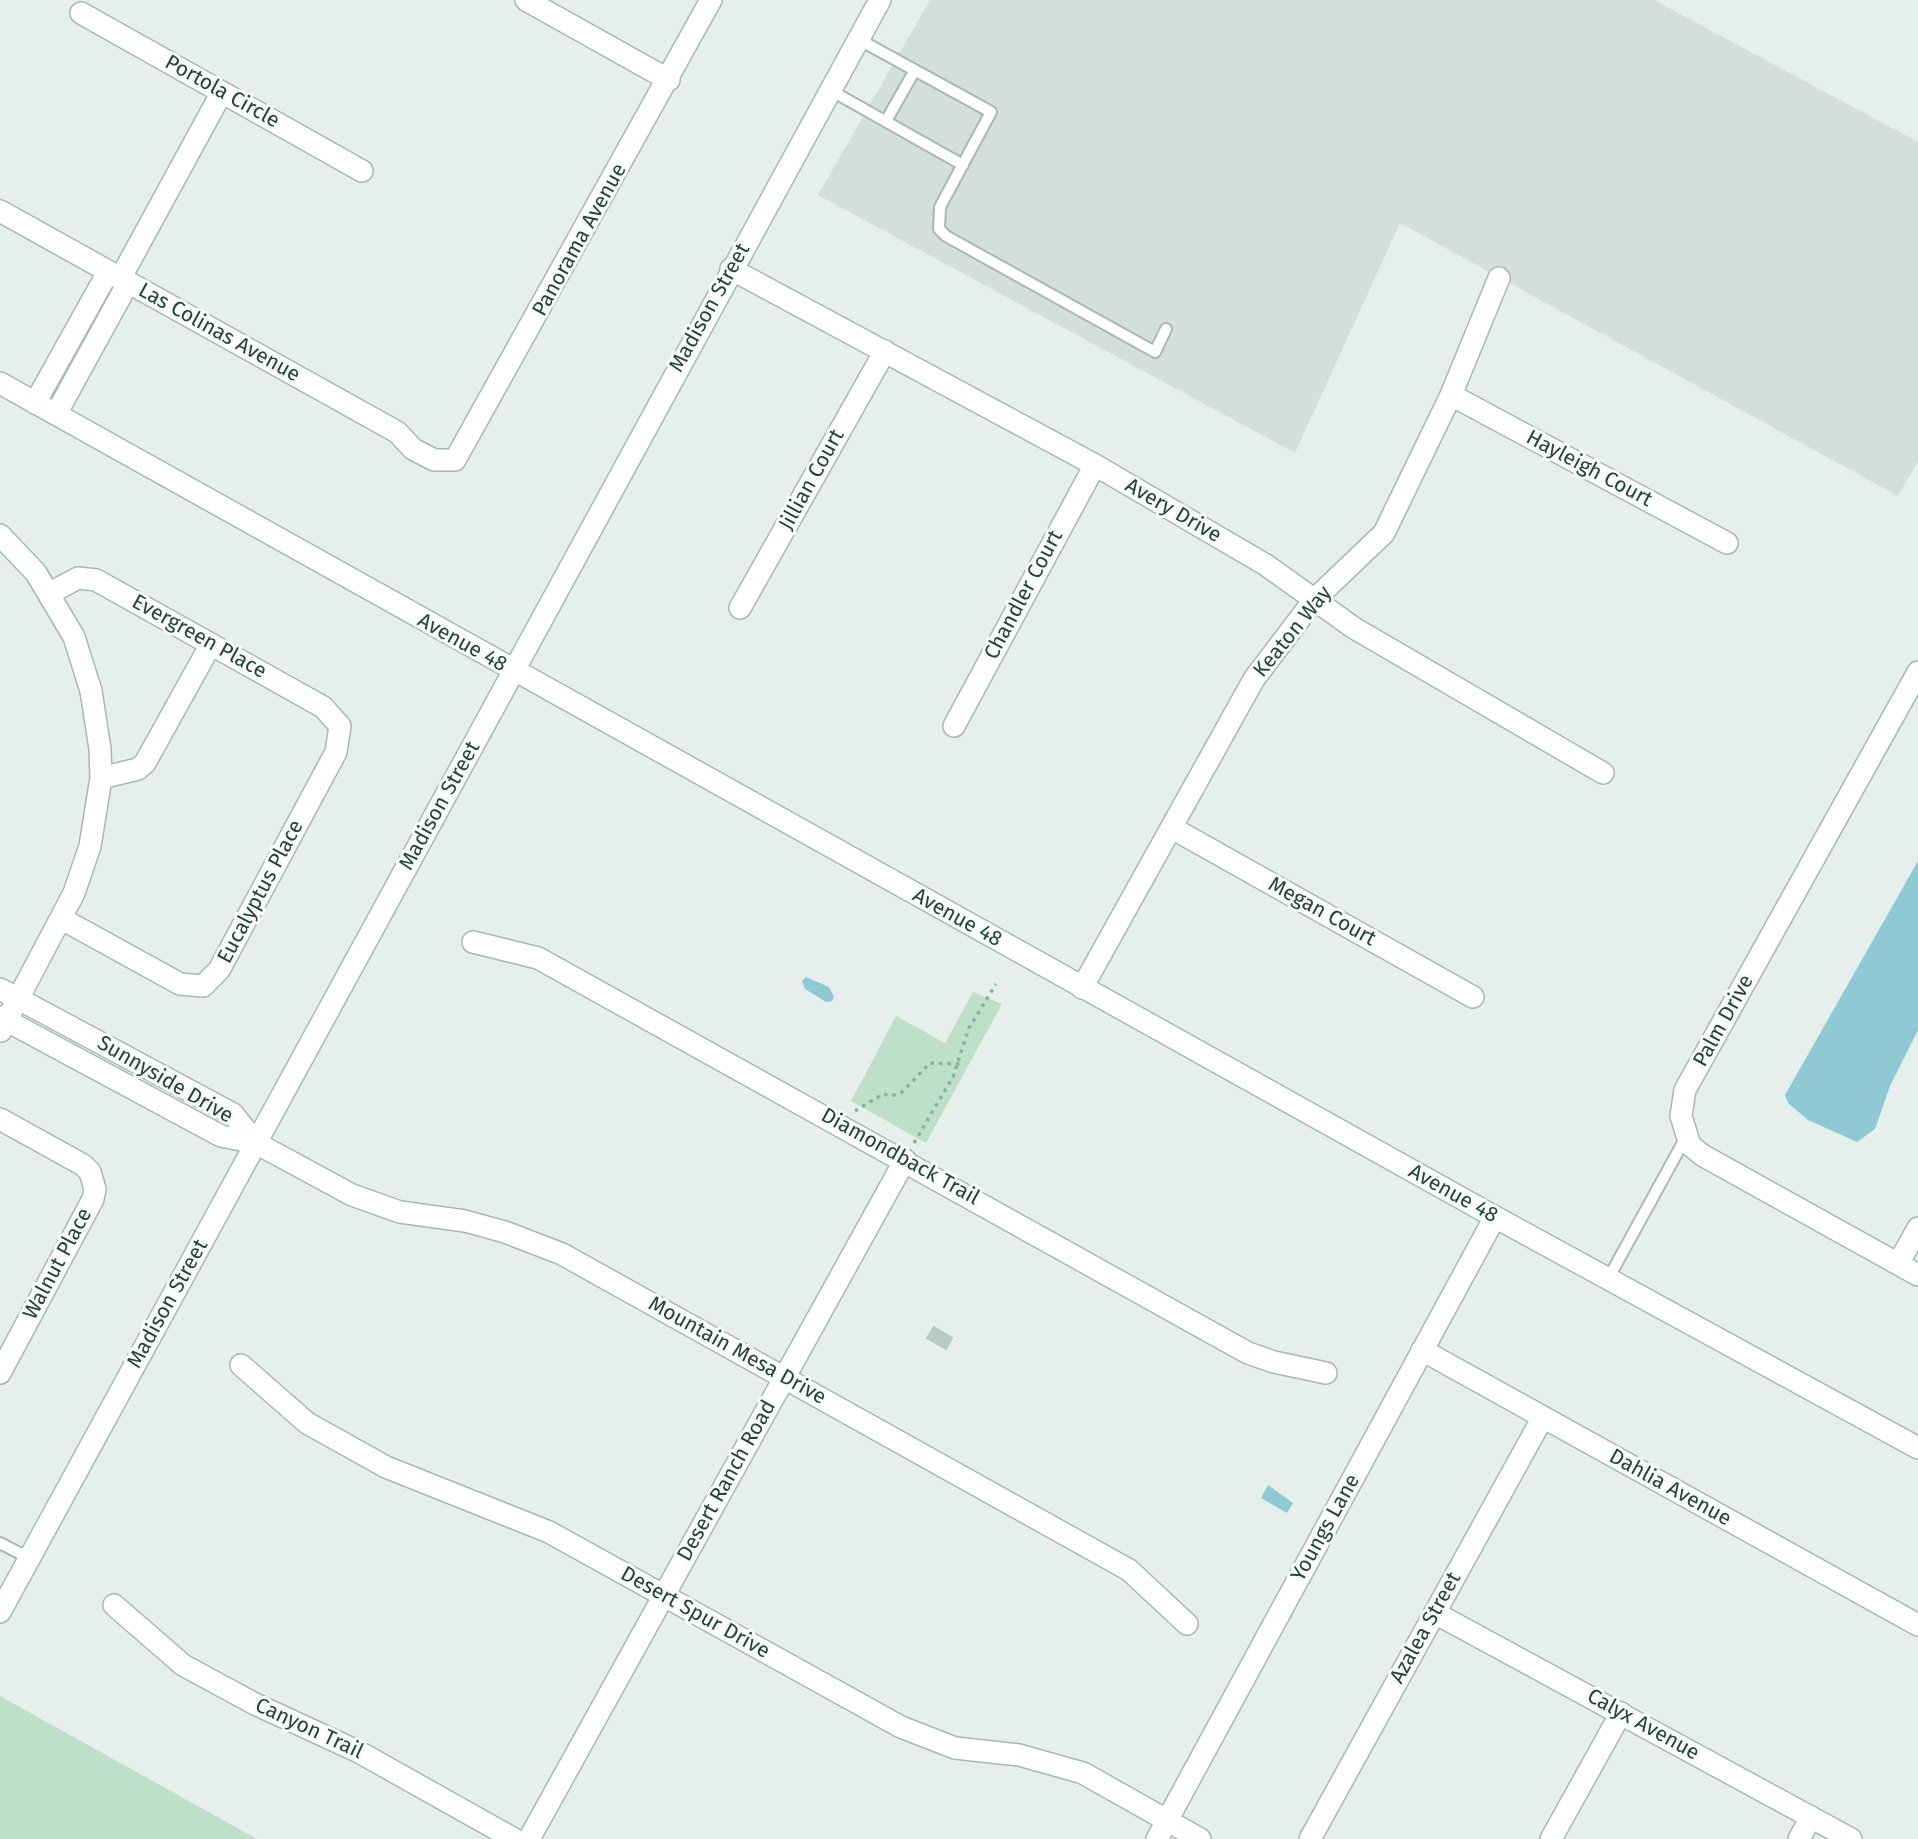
<!DOCTYPE html>
<style>
body{margin:0}
canvas{display:block;background:#e6efeb}
</style>
<canvas width="1918" height="1839"></canvas>
<script>
const ctx = document.querySelector('canvas').getContext('2d');
ctx.lineJoin = 'round';
function paint(path, color) { ctx.fillStyle = color; ctx.fill(path, 'evenodd'); }
const shape = rows => new Path2D(rows.map(r => 'M' + r).join(''));
function stroke(path, color, width, dash) { ctx.strokeStyle = color; ctx.lineWidth = width; ctx.lineCap = dash ? 'butt' : 'round'; ctx.setLineDash(dash || []); ctx.stroke(path); }
function drawText(font, color, halo, rows, align = 'center') {
  ctx.font = font + ' "Fira Sans",sans-serif'; ctx.lineWidth = 6; ctx.setLineDash([]); ctx.textBaseline = 'middle'; ctx.strokeStyle = halo; ctx.fillStyle = color; for (const [text, x, y, turn = 0] of rows) {
    ctx.save(); ctx.translate(x, y); ctx.rotate((+turn || 0) * Math.PI / 180); ctx.textAlign = isNaN(turn) ? turn : align; if (halo) ctx.strokeText(text, 0, 0); ctx.fillText(text, 0, 0); ctx.restore();
  }
}
const built = shape([
 [930,0,1654,0,1918,142,1918,461,1898,496,1400,223,1295,453,818,195]
]);
const green = shape([
 [973,992,1002,1004,926,1143,851,1101,896,1016,945,1043],
 [0,1696,7,1700,257,1839,0,1839]
]);
const water = shape([
 [1918,861,1918,1030,1890,1086,1875,1129,1857,1142,1808,1120,1788,1103,1785,1095],
 [806,977,829,987,834,997,832,1001,826,1002,805,989,802,981],
 [1268,1485,1293,1503,1287,1513,1261,1498]
]);
const building = shape([
 [934,1327,952,1338,946,1349,927,1338,934,1327]
]);
const path = shape([
 [855,1111,883,1094,891,1096,902,1092,930,1063,960,1064],
 [914,1143,953,1077,969,1028,996,984]
]);
const service = shape([
 [858,39,991,112,940,207,939,229,946,236,1155,352,1166,329],
 [830,90,963,165],
 [886,121,915,70],
 [1608,1279,1686,1137],
 [0,1543,29,1558]
]);
const minor = shape([
 [526,0,669,80],
 [81,13,362,171],
 [0,211,397,432,413,449,434,460,455,460,711,0],
 [731,269,1095,465,1266,565,1354,628,1603,773],
 [120,279,222,92],
 [1451,395,1727,543],
 [35,403,108,272],
 [56,414,128,283],
 [0,535,36,573,74,637,91,691,100,749,101,778,90,846,74,893,1,1031],
 [50,593,78,578,96,580,323,707,340,726,336,752,219,970,203,986,180,984,62,919],
 [740,608,885,351],
 [1918,672,1685,1090,1681,1116,1690,1145,1702,1155,1918,1275],
 [954,726,1095,465],
 [101,778,138,769,145,763,211,644],
 [1172,828,1473,997],
 [473,942,538,958,1248,1353,1274,1362,1326,1373],
 [1082,988,1254,679,1314,600,1384,533,1451,395,1499,278],
 [0,989,233,1114,256,1143],
 [0,1017,221,1136,256,1143,352,1195,400,1212,465,1221,505,1232,562,1254,1129,1570,1187,1624],
 [0,1119,83,1165,90,1172,95,1189,93,1199,0,1373],
 [1898,1264,1918,1228],
 [1422,1350,1918,1625],
 [241,1365,307,1423,386,1467,549,1532,901,1727,955,1748,1019,1755,1083,1773,1200,1839],
 [114,1605,183,1665,255,1704,359,1752,514,1839],
 [1435,1613,1851,1839],
 [529,1839,905,1160],
 [1157,1839,1495,1217],
 [1310,1839,1543,1417],
 [1551,1839,1621,1713],
 [1799,1839,1811,1817]
]);
const secondary = shape([
 [0,383,1495,1217,1918,1448],
 [0,1612,880,0]
]);
const streetNames = [
 ["Portola Circle",222,92,29],
 ["Panorama Avenue",580,240,-61],
 ["Madison Street",710,308,-61],
 ["Las Colinas Avenue",219,333,29],
 ["Hayleigh Court",1589,469,28],
 ["Jillian Court",812,480,-61],
 ["Avery Drive",1173,511,30],
 ["Chandler Court",1024,595,-62],
 ["Keaton Way",1293,632,-51],
 ["Evergreen Place",199,637,29],
 ["Avenue 48",462,643,29],
 ["Madison Street",440,806,-61],
 ["Eucalyptus Place",261,892,-62],
 ["Megan Court",1322,912,29],
 ["Avenue 48",957,918,29],
 ["Palm Drive",1724,1021,-61],
 ["Sunnyside Drive",165,1080,30],
 ["Diamondback Trail",900,1157,29],
 ["Avenue 48",1453,1194,29],
 ["Walnut Place",58,1264,-62],
 ["Madison Street",168,1304,-61],
 ["Mountain Mesa Drive",737,1351,29],
 ["Desert Ranch Road",727,1481,-61],
 ["Dahlia Avenue",1670,1488,29],
 ["Youngs Lane",1326,1528,-61],
 ["Desert Spur Drive",695,1613,29],
 ["Azalea Street",1426,1628,-61],
 ["Calyx Avenue",1643,1725,29],
 ["Canyon Trail",309,1729,25]
];
paint(built, '#d4dfda');
paint(green, '#bfe0c8');
paint(water, '#8ec9d4');
paint(building, '#bbcac4');
stroke(building, '#b8c9c2', 2);
stroke(service, '#a8b8b2', 14);
stroke(minor, '#a8b8b2', 24);
stroke(secondary, '#a4bbb3', 24);
stroke(path, '#86b3a5', 3.5, [3.5, 5]);
stroke(service, '#fff', 10);
stroke(minor, '#fff', 21);
stroke(secondary, '#fff', 21);
drawText('21px', '#24423a', '#f7fbf9', streetNames);
</script>
